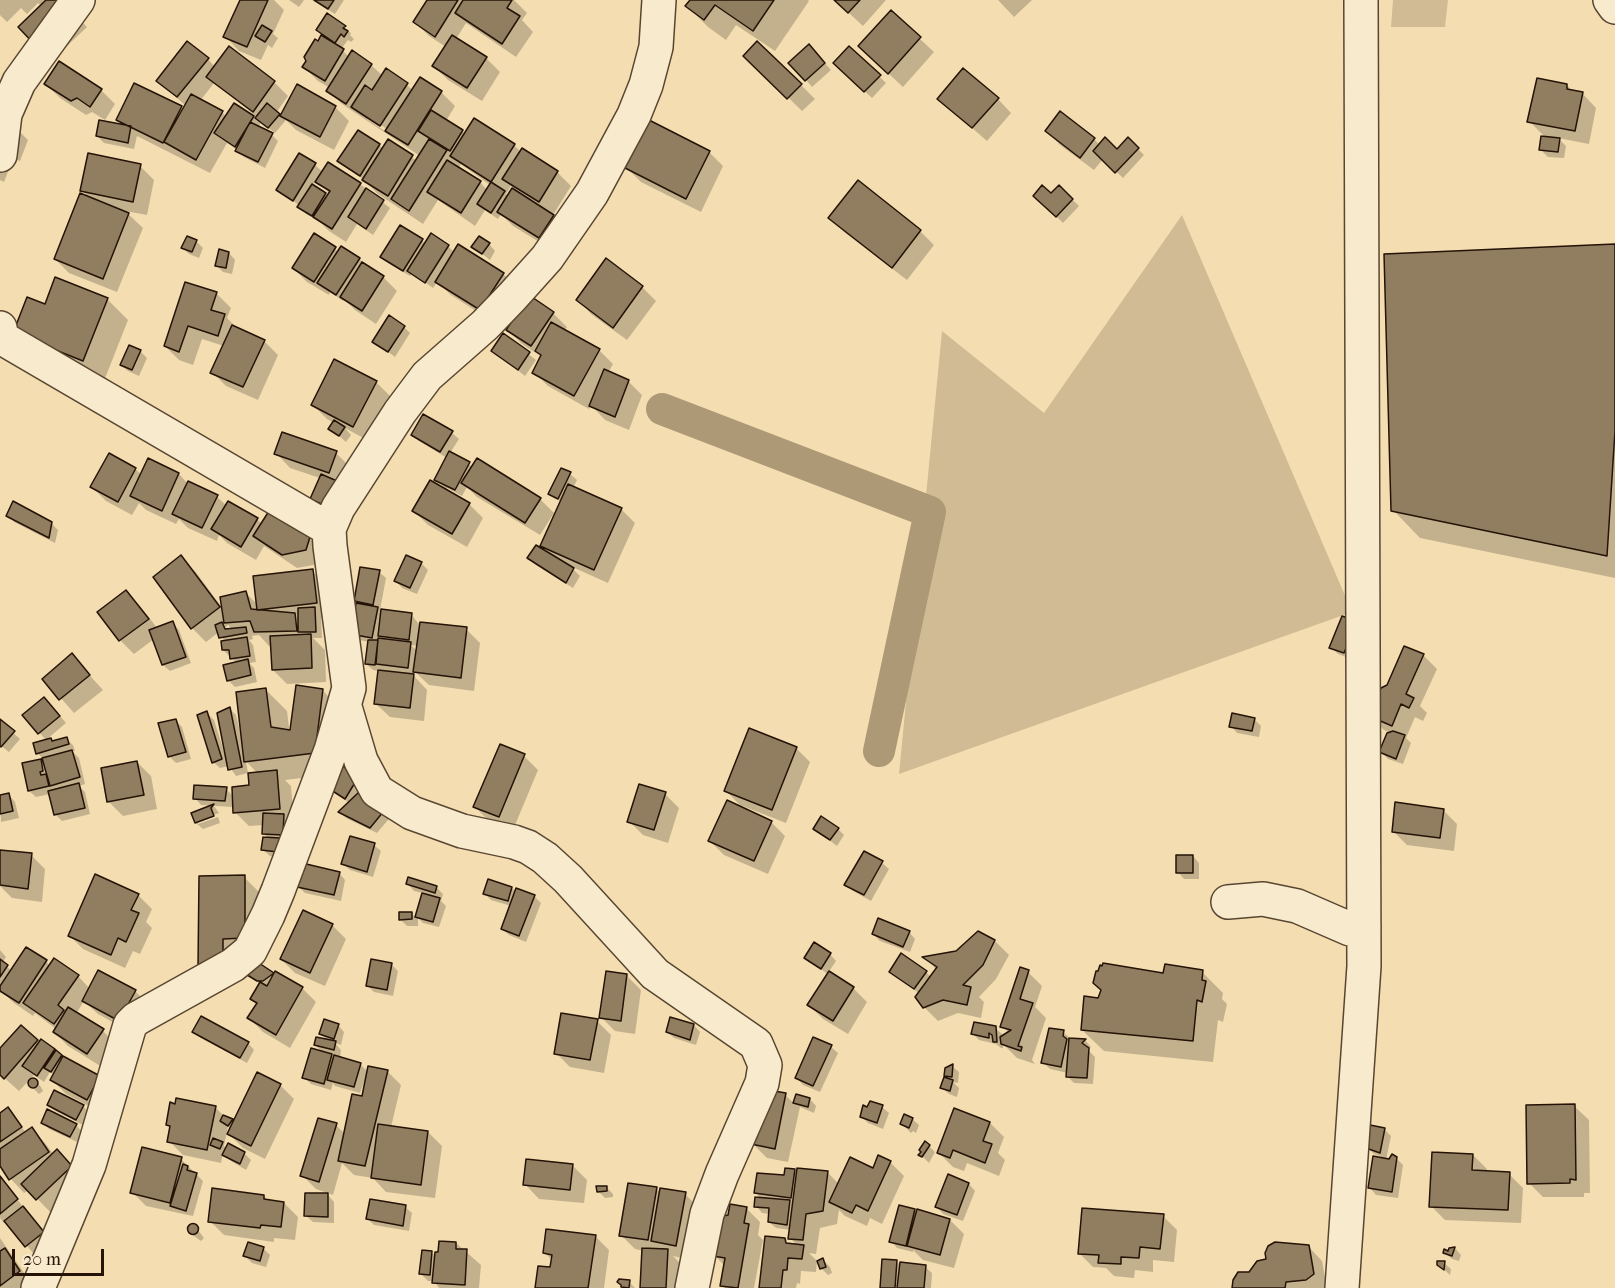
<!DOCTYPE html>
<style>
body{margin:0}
#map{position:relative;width:1615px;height:1288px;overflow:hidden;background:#f4deb1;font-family:"IM FELL French Canon",serif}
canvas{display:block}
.scale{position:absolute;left:12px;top:1249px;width:92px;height:27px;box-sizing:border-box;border:3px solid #251307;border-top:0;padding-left:8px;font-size:18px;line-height:21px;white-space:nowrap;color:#251307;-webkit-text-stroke:4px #f8eacc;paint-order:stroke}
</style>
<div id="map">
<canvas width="1615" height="1288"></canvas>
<div class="scale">20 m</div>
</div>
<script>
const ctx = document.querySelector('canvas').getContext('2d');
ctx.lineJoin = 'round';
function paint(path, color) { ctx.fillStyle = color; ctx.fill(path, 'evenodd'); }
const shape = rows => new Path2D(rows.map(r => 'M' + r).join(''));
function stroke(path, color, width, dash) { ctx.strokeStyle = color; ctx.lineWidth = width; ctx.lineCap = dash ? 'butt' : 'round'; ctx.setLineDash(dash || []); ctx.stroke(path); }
const green = shape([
 [1393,0,1448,0,1445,27,1391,27],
 [1182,215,1352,612,899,774,942,331,1044,413]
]);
const shadow = shape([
 [0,0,61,0,87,27,52,60,41,6,38,3,27,14,21,8,7,22,0,15],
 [241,0,274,0,284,10,273,34,278,38,272,48,268,45,261,60,239,51,225,36],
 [289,0,304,0,299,7],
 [312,0,344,0,335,14],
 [428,0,514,0,527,13,522,20,533,32,516,57,466,23,456,39,486,58,500,72,482,101,448,80,434,66,446,47,429,36,415,22],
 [691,0,808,0,809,1,775,51,736,25,726,40,708,27,687,6],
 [835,0,886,0,863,26],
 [998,0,1032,0,1014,17],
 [891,12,934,52,903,87,874,60],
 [328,16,351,33,350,35,354,39,351,42,348,40,341,49,349,57,371,65,383,76,387,71,413,90,441,92,455,106,446,121,466,134,514,145,521,152,557,172,571,186,553,215,567,230,554,251,513,226,501,214,498,219,485,210,475,226,438,200,423,224,378,194,364,180,339,161,379,145,384,149,389,141,417,161,420,156,342,104,328,90,330,88,318,81,304,67,323,35,318,30],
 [367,116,387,129,386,132,367,119],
 [461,164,490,185,487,190,480,182,458,169],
 [511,186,513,188,508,196,506,194],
 [229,48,274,82,288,96,276,113,281,117,298,86,335,107,349,121,334,150,296,130,286,120,275,133,261,122,258,128,272,135,278,141,265,168,244,157,238,150,227,143,210,173,137,136,134,149,104,143,97,136,125,126,118,120,181,108,184,110,186,106,158,81,208,59,215,67],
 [214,83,257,117,255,119,234,105,226,117,222,112,200,101],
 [850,48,886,83,872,98,835,63],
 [815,52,831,70,812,87,806,80],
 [746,56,801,85,815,99,802,111],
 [46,84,101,90,115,104,105,120,92,112,86,115,60,98],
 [1567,85,1573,92,1582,93,1596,108,1589,144,1558,138,1566,146,1564,158,1548,157,1541,150,1546,138,1529,121],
 [939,99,998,99,1011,113,987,141],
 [0,121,14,126,28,140,20,161,2,154,11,164,4,182,0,180],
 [1047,131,1094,139,1100,145,1117,151,1128,139,1144,155,1123,178,1103,159,1094,170,1060,145],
 [709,152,723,166,701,212,641,182,627,168],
 [299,155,315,165,323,172,360,184,390,208,373,235,357,224,346,242,329,231,319,221,306,214,300,206,278,190],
 [316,180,330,194,328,197,312,186],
 [140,166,154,180,147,215,125,211,143,228,117,292,69,273,55,259,89,198,82,190],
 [858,182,920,231,934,245,907,280,844,232,830,218],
 [1059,187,1079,206,1063,223,1035,195,1051,196],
 [314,235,339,252,359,259,383,277,397,291,376,324,355,310,344,299,343,301,330,292,329,295,307,282,293,268],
 [422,240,426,245,448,246,454,252,503,274,517,288,495,323,451,295,437,282,433,288,412,273,410,276,388,263,382,257],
 [196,241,203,248,199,258,189,254,183,248],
 [489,244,495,251,490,260,473,247],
 [1615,246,1615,578,1420,538,1393,510],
 [229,253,235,260,232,274,223,272,217,266],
 [606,261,642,287,656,301,627,340,591,314,578,300],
 [186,284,217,294,231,308,227,318,239,330,264,341,278,355,258,400,226,386,212,372,224,346,202,339,193,365,179,360,165,346],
 [107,299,128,320,104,381,35,353,45,306],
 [553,313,567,327,564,331,599,350,613,364,608,373,628,381,642,395,629,430,605,420,591,405,589,409,548,386,534,372,542,357,522,344,508,330],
 [404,327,410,333,395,357,374,341],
 [504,335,536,360,525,376,493,351],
 [130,347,140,351,147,358,139,376,128,371,121,365],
 [376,382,390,396,367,440,345,428,351,435,346,442,330,428,334,423,327,419,313,405],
 [452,433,459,439,450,453,473,467,540,499,554,513,540,535,477,497,467,487,462,496,447,488,446,490,469,504,483,518,467,547,428,525,414,511,446,489,436,479,447,458,419,441,413,435],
 [276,453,336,453,350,467,332,512,319,505,312,499,320,478,290,468],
 [110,455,135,469,142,475,149,460,179,474,188,484,217,497,227,506,229,503,257,519,262,524,309,538,323,552,319,564,297,568,264,546,256,560,227,543,219,535,217,541,188,528,179,519,176,524,146,510,139,503,132,515,106,501,92,487],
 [570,474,577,480,573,488,621,509,635,523,608,583,570,566,580,576,573,588,536,565,529,558,549,553,541,545,561,502,550,493],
 [8,515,51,523,58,530,55,543,14,522],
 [181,557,195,571,223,609,246,593,258,605,312,571,326,585,330,617,321,618,322,638,313,638,325,650,326,682,287,684,273,670,272,646,269,646,259,635,252,636,253,639,249,640,253,645,256,662,249,663,254,668,257,682,235,687,228,680,237,663,223,650,225,642,219,632,206,642,192,628],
 [228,625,233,630,228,630,225,628],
 [421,563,428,570,417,594,402,588,396,581],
 [379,572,386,578,380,610,411,614,418,623,466,629,480,643,474,691,429,685,414,671,414,676,427,690,424,721,390,717,375,703,379,671,373,670,366,664,369,642,359,640,355,618,361,606,355,600],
 [411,645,418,646,417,651],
 [126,592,140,606,158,629,173,623,179,630,191,663,170,671,163,665,154,639,134,654,120,640],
 [1343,618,1351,659,1338,654,1331,647],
 [1423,655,1437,669,1420,706,1427,713,1423,721,1415,717,1406,738,1411,743,1403,764,1388,759,1381,752,1391,733,1384,730,1370,716,1388,686],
 [72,656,103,690,74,713,44,679],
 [266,690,287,711,290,736,323,691,344,712,339,766,393,814,377,833,346,818,340,812,349,803,327,786,335,774,285,780,291,786,294,822,285,858,270,856,263,850,269,839,263,833,264,825,249,826,235,812,234,800,232,800,232,807,201,805,195,798,226,789,234,797,251,787,258,774,246,761,248,773,236,776,229,766,220,768,213,762,207,713,214,720,225,755,227,755,230,709,236,715,240,732,242,731],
 [51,705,66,723,46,740,24,716],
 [1254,719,1261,726,1259,737,1237,733,1231,726],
 [175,720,182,727,191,759,176,763,170,757,160,724],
 [0,721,20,739,9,752,0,745],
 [51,739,54,742,66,739,73,745,75,751,72,751,79,758,85,784,79,786,85,792,90,814,62,821,55,814,50,794,36,797,29,791,40,760,46,766,45,760,37,753],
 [796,748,810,762,786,823,740,805,726,791],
 [524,756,538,770,513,830,489,821,475,807],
 [137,762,151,776,157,809,123,816,109,802,102,770],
 [665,794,679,808,668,843,643,835,629,821],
 [9,795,15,802,19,818,1,822,0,797],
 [214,806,219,813,198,821,198,824,218,817,220,823,203,829,196,823,193,813],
 [1443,810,1457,824,1454,851,1407,845,1393,831],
 [771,822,785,836,768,874,724,855,710,841],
 [815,829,838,829,844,835,837,846],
 [374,845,381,851,373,877,350,870,343,864],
 [31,855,45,869,42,902,12,898,0,886,0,864],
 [1193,856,1199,863,1199,879,1184,879,1178,872],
 [882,863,889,869,871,901,853,891,846,884],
 [339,873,345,880,341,901,305,893,298,886],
 [244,877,258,891,258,952,200,965],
 [408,884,436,887,443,894,441,901,446,906,439,927,423,923,418,918,418,926,407,926,400,919,412,914,416,918,423,893,414,891],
 [512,888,516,892,534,896,541,903,526,942,509,935,502,929,511,906,491,900,485,894],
 [138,895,152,909,146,922,152,928,140,954,133,951,125,968,83,949,69,935],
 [332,925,346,939,325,986,295,973,281,959],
 [909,932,915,939,910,952,880,941,873,934],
 [978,933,995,941,1009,955,996,979,979,997,984,1002,981,1018,958,1013,938,1021,924,1007,920,994,891,972,926,972,931,977,937,970,925,958,957,952],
 [0,950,6,957,2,963,12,971,46,961,50,966,78,976,90,989,135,991,149,1005,134,1034,98,1014,84,1001,76,1014,103,1031,117,1045,102,1067,68,1046,54,1032,56,1029,35,1013,33,1016,14,1003,1,991,0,993],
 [830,954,836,961,828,973,853,988,867,1002,848,1034,823,1019,809,1005,829,975,806,958],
 [253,961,274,975,276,973,302,988,316,1002,290,1048,263,1032,249,1018,257,1005,252,999,260,984,246,973],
 [392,965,398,971,393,996,374,992,367,985],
 [1028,972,1042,986,1035,1007,1046,1018,1032,1060,1035,1064,1017,1058,1003,1044,1003,1048,1001,1048,996,1044,979,1040,973,1034,995,1028,1002,1034,1002,1038,1009,1033,1002,1026],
 [1202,972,1223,993,1222,999,1227,1004,1223,1022,1218,1020,1213,1062,1104,1051,1082,1030,1099,1000,1164,975],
 [627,976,641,990,635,1034,615,1031,601,1017],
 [597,1021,611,1035,604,1073,570,1067,556,1053],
 [338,1025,344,1032,341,1045,335,1043,341,1050,340,1058,360,1064,368,1072,387,1071,401,1085,391,1127,428,1132,442,1146,435,1198,386,1192,373,1178,354,1175,342,1163,333,1195,316,1189,302,1175,336,1125,345,1134,363,1098,367,1080,365,1079,360,1093,335,1086,333,1083,331,1090,311,1084,304,1077,323,1053,315,1045,328,1041,321,1034],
 [694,1025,700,1032,696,1045,674,1038,667,1032],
 [21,1027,39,1044,41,1041,63,1057,99,1077,102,1113,66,1094,52,1080,55,1075,50,1072,44,1082,34,1075,19,1091,0,1074,0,1050],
 [194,1032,248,1043,254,1050,247,1063,201,1038],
 [1063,1032,1071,1039,1085,1040,1091,1047,1088,1050,1095,1057,1093,1084,1074,1083,1067,1076,1068,1073,1050,1069,1043,1062],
 [831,1047,838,1053,820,1092,803,1085,797,1078],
 [952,1066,959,1072,958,1083,953,1082,959,1088,957,1097,949,1094,942,1088,951,1081,946,1076],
 [35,1080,41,1087,43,1091,39,1094,30,1085,30,1082],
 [280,1085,294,1099,265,1159,243,1148,229,1134,231,1129,228,1127,224,1146,227,1148,229,1145,245,1154,251,1160,246,1170,231,1161,223,1153,221,1163,183,1155,169,1141,171,1129,167,1125,215,1107,225,1117,234,1123],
 [785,1095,795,1104,797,1096,810,1099,816,1106,814,1113,800,1107,788,1162,767,1158,753,1144],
 [48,1105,83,1106,89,1113,83,1125,55,1111],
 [1574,1106,1589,1120,1590,1193,1584,1193,1584,1197,1543,1197,1529,1183],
 [882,1107,889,1113,883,1129,868,1123,861,1116],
 [8,1109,26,1133,31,1129,45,1143,54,1155,71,1165,85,1181,51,1213,29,1190,24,1193,11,1179,0,1163,0,1115],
 [912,1119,919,1125,916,1133,913,1131,911,1133,902,1124],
 [42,1122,76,1125,82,1132,77,1142,49,1129],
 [990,1123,1004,1137,998,1153,1005,1160,999,1176,967,1163,964,1171,953,1167,939,1153],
 [1384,1129,1391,1136,1386,1160,1396,1158,1403,1165,1398,1198,1376,1195,1370,1188,1385,1158,1374,1154,1367,1147],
 [929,1146,935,1152,929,1163,921,1155],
 [1473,1155,1487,1169,1486,1172,1509,1174,1523,1188,1521,1223,1445,1220,1431,1206],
 [181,1159,203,1181,193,1216,146,1206,132,1192],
 [890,1162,904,1176,882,1224,870,1218,867,1226,845,1216,839,1210,837,1224,820,1228,816,1254,809,1253,817,1261,816,1272,801,1271,800,1284,797,1283,796,1288,760,1288,784,1240,790,1245,798,1246,790,1238,791,1230,776,1228,769,1222,770,1214,762,1213,756,1206,761,1199,756,1193,794,1171,798,1174,828,1173,839,1184],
 [573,1166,587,1180,584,1203,539,1199,525,1184],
 [0,1178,49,1239,33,1253,6,1221,4,1223,0,1218],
 [969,1184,975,1191,963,1221,943,1214,937,1207],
 [606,1187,613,1194,613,1197,605,1198,598,1191],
 [656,1189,661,1193,685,1194,699,1208,690,1260,673,1256,682,1265,681,1288,642,1288,644,1251,635,1249,621,1235],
 [328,1195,334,1202,334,1223,313,1222,306,1216],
 [264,1196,268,1201,284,1203,298,1217,295,1240,274,1238,274,1242,224,1235,210,1221],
 [405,1207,412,1213,409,1231,374,1225,368,1219],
 [900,1207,915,1211,918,1214,950,1220,964,1234,954,1268,923,1260,913,1250,913,1252,897,1248,891,1241],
 [746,1208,760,1222,758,1235,763,1240,754,1288,725,1288,722,1285,725,1266,714,1255,721,1236],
 [1163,1216,1177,1230,1174,1262,1153,1260,1153,1272,1135,1270,1134,1278,1114,1276,1106,1268,1093,1267,1079,1253],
 [195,1226,204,1238,201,1241,191,1234,189,1228],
 [595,1236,609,1250,604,1288,536,1288,551,1268,552,1260,545,1253],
 [0,1238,33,1286,30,1288,0,1288],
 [456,1243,481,1265,479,1288,439,1288,434,1281,428,1281,421,1274,432,1253,436,1257],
 [1308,1246,1322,1261,1327,1288,1234,1288,1268,1260],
 [263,1248,270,1255,266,1267,252,1263,245,1256],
 [1455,1248,1461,1255,1459,1261,1452,1259,1445,1253],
 [823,1260,830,1267,832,1273,828,1275,821,1268],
 [896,1261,899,1264,925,1267,932,1273,931,1288,881,1288],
 [1444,1263,1451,1269,1450,1275,1439,1265],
 [629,1282,635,1288,622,1287]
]);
const canal = shape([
 [662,409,930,512,879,751]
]);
const building = shape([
 [46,0,63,0,37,47,18,27,46,0],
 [240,0,268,0,247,47,223,37,240,0],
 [314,0,334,0,328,9,314,0],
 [427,0,458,0,435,37,413,22,427,0],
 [463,0,512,0,507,8,520,16,502,44,455,13,463,0],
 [690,0,774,0,753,31,715,5,704,20,685,6,690,0],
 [834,0,860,0,848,13,834,0],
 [891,10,921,37,888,74,858,46,891,10],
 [327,13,346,26,343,28,348,31,344,37,341,34,335,43,316,30,327,13],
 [262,25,272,31,265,42,255,36,262,25],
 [321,35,344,49,325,81,302,67,306,61,304,57,315,39,318,41,321,35],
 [452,35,487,57,467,88,432,66,452,35],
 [187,41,209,58,177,97,156,81,187,41],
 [757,41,802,84,787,99,743,56,757,41],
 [809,44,825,63,805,81,788,63,809,44],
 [229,46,275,81,253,112,206,77,229,46],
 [849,46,881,75,864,92,833,63,849,46],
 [352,50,372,64,346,104,326,91,352,50],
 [59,61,102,89,90,107,77,98,71,101,44,84,59,61],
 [386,68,408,83,380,126,351,107,365,85,372,90,386,68],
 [963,68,999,98,972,128,937,99,963,68],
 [420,77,442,91,408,145,385,131,420,77],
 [1537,78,1567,84,1567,89,1583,92,1575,131,1527,122,1537,78],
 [134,83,182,106,163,143,116,120,134,83],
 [297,84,336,106,320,137,280,116,297,84],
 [191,94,223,111,196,160,164,142,191,94],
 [234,103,254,116,235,147,214,133,234,103],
 [267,103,280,114,268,128,255,118,267,103],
 [431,110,463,130,450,151,418,131,431,110],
 [1060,111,1095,138,1080,158,1045,131,1060,111],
 [474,118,515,144,491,182,450,156,474,118],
 [99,120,131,126,128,143,96,136,99,120],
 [649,120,710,151,686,199,625,168,649,120],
 [250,122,273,133,258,162,235,151,250,122],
 [358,130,380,144,360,176,337,161,358,130],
 [1541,136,1560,138,1558,152,1539,150,1541,136],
 [1105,137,1117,149,1128,137,1139,148,1115,173,1093,151,1105,137],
 [388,139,413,155,388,196,362,180,388,139],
 [429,139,447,150,409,211,391,199,429,139],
 [522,148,558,171,539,202,502,179,522,148],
 [88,153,141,164,133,202,80,191,88,153],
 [299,153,316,163,293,201,276,190,299,153],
 [447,160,481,181,461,213,427,192,447,160],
 [328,162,361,183,332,229,313,217,330,191,315,182,328,162],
 [858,180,921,230,892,268,828,218,858,180],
 [491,182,505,191,491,213,477,204,491,182],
 [312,184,326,193,312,216,297,207,312,184],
 [1042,185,1051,193,1059,185,1073,199,1056,217,1033,196,1042,185],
 [366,188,384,200,366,229,348,217,366,188],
 [512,188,554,215,539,238,497,212,512,188],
 [80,193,129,213,103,279,54,259,80,193],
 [400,225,423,239,403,271,380,257,400,225],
 [314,233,336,247,314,282,292,268,314,233],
 [431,233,449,245,425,283,407,271,431,233],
 [187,236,197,240,192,252,181,248,187,236],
 [479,236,490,243,482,254,471,247,479,236],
 [458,244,504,273,480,310,435,282,458,244],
 [1615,244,1615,431,1607,556,1391,511,1384,254,1615,244],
 [341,246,360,258,336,295,317,283,341,246],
 [219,249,229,252,226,268,215,266,219,249],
 [606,258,643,286,613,328,576,300,606,258],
 [362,262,384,276,362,311,340,297,362,262],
 [55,277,108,298,83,361,13,333,27,297,45,304,55,277],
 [185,282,217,292,211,310,225,314,218,336,188,326,179,352,164,346,185,282],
 [529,295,554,312,531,346,506,330,529,295],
 [389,315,405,326,388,352,372,342,389,315],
 [551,322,600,349,574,396,532,373,541,355,535,351,551,322],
 [232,325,265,340,243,387,210,373,232,325],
 [503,333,530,352,518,370,491,351,503,333],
 [129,345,141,350,132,370,120,365,129,345],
 [334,359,377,381,353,427,311,405,334,359],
 [604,369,629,380,615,417,589,406,604,369],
 [423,414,453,431,440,452,411,435,423,414],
 [334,420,345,427,339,436,328,429,334,420],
 [282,432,337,451,329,473,274,454,282,432],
 [449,451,470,462,455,490,434,480,449,451],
 [109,453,136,468,118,502,90,487,109,453],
 [148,458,179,473,162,511,130,496,148,458],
 [477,458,541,498,525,523,461,483,477,458],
 [561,468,571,472,558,499,548,494,561,468],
 [321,474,337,481,326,506,310,499,321,474],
 [430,480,470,503,452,534,412,511,430,480],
 [188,481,218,495,202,528,172,514,188,481],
 [568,484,622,508,594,570,540,546,568,484],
 [13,501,52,522,49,538,6,516,13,501],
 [228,501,258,518,241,547,211,529,228,501],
 [269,511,310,537,306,550,282,555,253,536,269,511],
 [536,545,574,568,566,583,527,558,536,545],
 [181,555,220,607,191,629,153,577,181,555],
 [406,555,422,562,410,588,394,581,406,555],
 [360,567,380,570,373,605,354,601,360,567],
 [313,569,317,603,257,610,253,576,313,569],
 [126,590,149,619,119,641,97,612,126,590],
 [246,591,251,609,295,613,297,631,254,632,250,621,224,623,220,597,246,591],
 [356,603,378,607,372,638,350,634,356,603],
 [315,607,316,632,298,632,298,608,315,607],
 [381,609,412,613,409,640,378,636,381,609],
 [1342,616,1357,621,1344,653,1329,648,1342,616],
 [173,621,186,657,162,665,149,630,173,621],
 [222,622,225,629,246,627,247,633,219,638,215,625,222,622],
 [420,622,467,627,461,678,413,672,420,622],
 [311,634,312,668,272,670,270,636,311,634],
 [247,637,250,656,230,659,229,650,222,650,221,641,247,637],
 [378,638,411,642,408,668,376,664,378,638],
 [368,640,378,640,375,665,365,664,368,640],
 [1404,646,1424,654,1406,694,1414,698,1409,708,1401,704,1392,726,1369,716,1381,688,1387,685,1404,646],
 [72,653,90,675,59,700,42,679,72,653],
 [248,659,251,675,227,681,223,665,248,659],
 [378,670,414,674,410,708,374,704,378,670],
 [296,685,323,689,315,753,244,762,236,692,266,688,271,727,290,730,296,685],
 [44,697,60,716,38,734,22,715,44,697],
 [230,707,242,767,228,770,217,713,230,707],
 [207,711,222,759,212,763,197,715,207,711],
 [1232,713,1255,718,1252,731,1229,727,1232,713],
 [0,719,15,731,1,747,0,746,0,719],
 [176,719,186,752,168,757,158,723,176,719],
 [749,728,797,747,772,810,724,791,749,728],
 [1393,731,1405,735,1396,759,1379,752,1387,733,1393,731],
 [67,737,69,744,36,754,33,743,51,738,52,741,67,737],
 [500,744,525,754,499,817,473,807,500,744],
 [72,750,80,777,50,786,42,758,72,750],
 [41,759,43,771,40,772,41,775,46,774,49,786,28,791,22,763,41,759],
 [137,761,144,795,107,802,101,768,137,761],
 [339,764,359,776,345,799,325,786,339,764],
 [277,770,280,809,233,813,232,787,249,785,248,773,277,770],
 [79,783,85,808,54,815,48,791,79,783],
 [639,784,666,792,654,830,627,822,639,784],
 [194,785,227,787,225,801,193,799,194,785],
 [359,792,388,806,370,828,338,812,359,792],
 [9,793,13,811,0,814,0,795,9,793],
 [727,800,772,821,754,861,708,841,727,800],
 [1395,802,1444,809,1440,838,1392,832,1395,802],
 [214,804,211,808,214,816,195,823,191,813,214,804],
 [263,813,284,814,283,835,262,834,263,813],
 [821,816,839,828,830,840,813,829,821,816],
 [350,836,375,843,367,872,341,864,350,836],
 [263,837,280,838,278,852,261,850,263,837],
 [0,850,32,853,28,889,0,885,0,850],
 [864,851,883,861,864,895,844,885,864,851],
 [1176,855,1193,855,1193,873,1176,873,1176,855],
 [302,863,340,872,334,895,297,887,302,863],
 [95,874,139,894,131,910,139,913,126,942,118,938,111,955,68,936,95,874],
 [245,875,245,938,223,939,223,966,198,966,199,876,245,875],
 [408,877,437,886,435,893,406,884,408,877],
 [488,879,512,887,508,901,483,894,488,879],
 [516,888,535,895,519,936,501,929,516,888],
 [422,893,440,898,433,922,415,917,422,893],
 [303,910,333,924,310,973,280,959,303,910],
 [399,912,412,912,412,919,399,920,399,912],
 [878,918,910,931,903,947,872,934,878,918],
 [978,931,995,940,983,965,963,985,971,987,967,1005,943,1000,923,1008,915,997,937,967,922,957,956,951,978,931],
 [814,942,831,953,821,969,804,958,814,942],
 [26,947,47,960,19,1003,0,991,0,986,26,947],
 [901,953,927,971,914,989,889,972,901,953],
 [54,958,79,975,58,1005,64,1010,54,1024,23,1003,54,958],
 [0,959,8,965,0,977,0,959],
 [253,959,274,973,263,981,257,981,244,973,253,959],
 [371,959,392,963,387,990,366,986,371,959],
 [1103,963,1163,973,1165,964,1203,970,1202,980,1206,981,1202,1002,1197,1000,1193,1041,1081,1030,1084,996,1098,998,1101,990,1093,983,1096,971,1098,971,1100,965,1102,966,1103,963],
 [1020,967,1029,970,1020,999,1033,1003,1018,1046,1022,1047,1021,1051,1001,1044,1000,1037,1011,1030,1000,1027,1020,967],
 [98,970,136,990,119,1021,82,1001,98,970],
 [275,971,303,987,276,1035,247,1018,257,1003,250,999,260,982,267,986,275,971],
 [606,971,627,974,621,1021,599,1018,606,971],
 [829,971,854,987,833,1021,807,1005,829,971],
 [68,1007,104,1029,87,1054,53,1032,68,1007],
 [561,1013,598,1019,590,1060,554,1054,561,1013],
 [201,1016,249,1042,240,1058,192,1032,201,1016],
 [670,1017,694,1024,690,1040,666,1032,670,1017],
 [324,1019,339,1024,334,1039,319,1034,324,1019],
 [974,1022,996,1026,997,1042,993,1042,992,1035,989,1033,989,1038,971,1034,974,1022],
 [21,1025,38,1040,4,1079,0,1075,0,1048,21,1025],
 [1049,1028,1064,1030,1063,1036,1067,1039,1061,1067,1041,1063,1049,1028],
 [316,1037,336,1041,334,1050,314,1045,316,1037],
 [813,1037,832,1045,813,1086,795,1078,813,1037],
 [1069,1038,1086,1039,1082,1043,1089,1048,1087,1078,1066,1077,1069,1038],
 [41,1039,55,1049,37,1076,22,1066,41,1039],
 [311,1048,332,1054,324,1084,302,1078,311,1048],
 [56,1050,62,1055,51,1072,44,1068,56,1050],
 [334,1055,361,1063,354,1087,327,1080,334,1055],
 [63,1056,100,1076,87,1100,50,1080,63,1056],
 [953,1064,952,1077,944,1076,945,1068,953,1064],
 [368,1066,388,1070,365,1166,338,1161,352,1094,362,1096,368,1066],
 [257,1072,281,1084,251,1146,227,1134,257,1072],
 [944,1077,953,1080,950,1091,940,1088,944,1077],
 '28 1083a5 5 0 1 1 10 0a5 5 0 1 1-10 0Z',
 [762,1089,786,1093,775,1149,751,1144,762,1089],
 [54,1090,84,1105,76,1120,47,1105,54,1090],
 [796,1094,810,1098,808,1107,793,1103,796,1094],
 [176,1098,216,1106,207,1150,167,1142,170,1126,166,1125,170,1102,175,1104,176,1098],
 [870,1101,883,1105,877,1123,860,1117,863,1105,867,1107,870,1101],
 [1575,1104,1576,1180,1570,1179,1570,1183,1527,1184,1526,1105,1575,1104],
 [8,1107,22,1127,0,1142,0,1113,8,1107],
 [954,1108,990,1122,983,1141,992,1144,985,1163,953,1150,950,1158,937,1153,954,1108],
 [47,1109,77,1124,70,1137,41,1123,47,1109],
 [904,1114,913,1118,909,1128,900,1124,904,1114],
 [223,1115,233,1119,228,1126,220,1121,223,1115],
 [318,1118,337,1123,319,1182,300,1176,318,1118],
 [378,1124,428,1131,421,1185,371,1178,378,1124],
 [1370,1125,1385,1128,1380,1153,1366,1148,1370,1125],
 [32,1127,49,1152,9,1180,0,1166,0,1149,32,1127],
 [213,1138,223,1142,220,1149,210,1145,213,1138],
 [925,1141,930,1145,922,1157,918,1155,921,1152,919,1150,925,1141],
 [228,1143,245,1152,240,1164,222,1155,228,1143],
 [142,1147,182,1157,170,1203,130,1193,142,1147],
 [57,1149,72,1166,36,1200,21,1184,57,1149],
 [1432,1152,1473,1154,1472,1170,1510,1172,1508,1210,1429,1207,1432,1152],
 [1392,1154,1397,1157,1392,1192,1368,1188,1373,1156,1389,1159,1392,1154],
 [878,1155,891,1161,868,1211,856,1205,852,1213,829,1202,850,1157,873,1168,878,1155],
 [526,1159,573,1164,570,1190,523,1185,526,1159],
 [183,1164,188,1166,187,1170,197,1173,186,1211,170,1206,183,1164],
 [785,1168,795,1169,791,1198,754,1193,757,1173,784,1175,785,1168],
 [797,1168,828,1171,823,1211,806,1214,803,1240,788,1239,797,1168],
 [948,1174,969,1183,957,1215,935,1207,948,1174],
 [0,1176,18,1199,0,1214,0,1176],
 [628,1183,657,1187,648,1240,619,1236,628,1183],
 [596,1186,607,1186,607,1191,597,1192,596,1186],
 [212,1188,264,1195,264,1199,284,1202,281,1227,261,1225,260,1228,208,1222,212,1188],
 [660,1188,686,1192,676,1246,651,1241,660,1188],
 [305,1193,328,1193,328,1217,304,1216,305,1193],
 [755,1197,790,1200,787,1225,768,1222,769,1208,754,1207,755,1197],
 [370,1199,406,1205,403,1226,366,1219,370,1199],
 [730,1204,747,1207,744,1223,749,1224,738,1288,720,1286,725,1258,713,1256,716,1234,720,1234,723,1216,728,1215,730,1204],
 [899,1205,915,1209,906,1246,889,1242,899,1205],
 [23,1206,44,1232,25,1247,4,1221,23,1206],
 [1082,1208,1164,1214,1160,1249,1140,1247,1139,1258,1121,1257,1121,1264,1098,1263,1099,1255,1078,1254,1082,1208],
 [917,1209,950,1219,940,1255,907,1246,917,1209],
 '187.5 1229a5.5 5.5 0 1 1 11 0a5.5 5.5 0 1 1-11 0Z',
 [546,1229,596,1235,588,1288,535,1288,538,1266,550,1267,552,1255,543,1253,546,1229],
 [765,1236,785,1238,786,1243,804,1245,802,1259,788,1258,787,1270,783,1270,781,1288,759,1288,765,1236],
 [439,1241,456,1242,456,1249,467,1249,465,1285,432,1283,435,1252,438,1252,439,1241],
 [248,1242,264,1247,260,1261,243,1256,248,1242],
 [1275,1242,1309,1245,1314,1274,1306,1280,1286,1282,1285,1288,1232,1288,1233,1280,1238,1272,1249,1272,1257,1261,1266,1259,1265,1253,1268,1246,1275,1242],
 [1455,1247,1452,1256,1443,1253,1444,1249,1448,1251,1449,1248,1455,1247],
 [5,1248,20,1271,0,1286,0,1251,5,1248],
 [642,1248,668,1249,666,1288,640,1288,642,1248],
 [422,1250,432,1251,430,1275,419,1274,422,1250],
 [823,1258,826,1267,820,1269,817,1261,823,1258],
 [882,1259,897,1260,895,1288,880,1288,882,1259],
 [1437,1261,1445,1261,1444,1270,1437,1265,1437,1261],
 [900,1262,926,1265,924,1288,897,1288,900,1262],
 [619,1279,630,1280,629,1288,621,1287,621,1285,617,1282,619,1279]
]);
const street = shape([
 [1610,0,1615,7],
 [0,155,5,114,19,82,78,0],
 [0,328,2,338,329,529],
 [345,707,361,761,377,791,412,813,462,831,514,842,528,847,545,858,568,879,655,974,756,1044,765,1065,762,1083,722,1174,707,1214,692,1288],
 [1228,902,1263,899,1297,906,1350,929,1364,928],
 [38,1288,89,1165,130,1025,136,1019,233,965,250,951,268,915,278,891,331,750,349,688,330,546,329,529,338,508,400,412,427,376,485,325,512,297,547,258,592,193,634,115,646,85,656,47,659,0],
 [1342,1288,1364,966,1361,0]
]);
paint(green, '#d1bb94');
paint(shadow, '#0003');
stroke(canal, '#ae9977', 32);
paint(building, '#917d5f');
stroke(building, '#251307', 1.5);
stroke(street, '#594632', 36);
stroke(street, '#f8eacc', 33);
</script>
